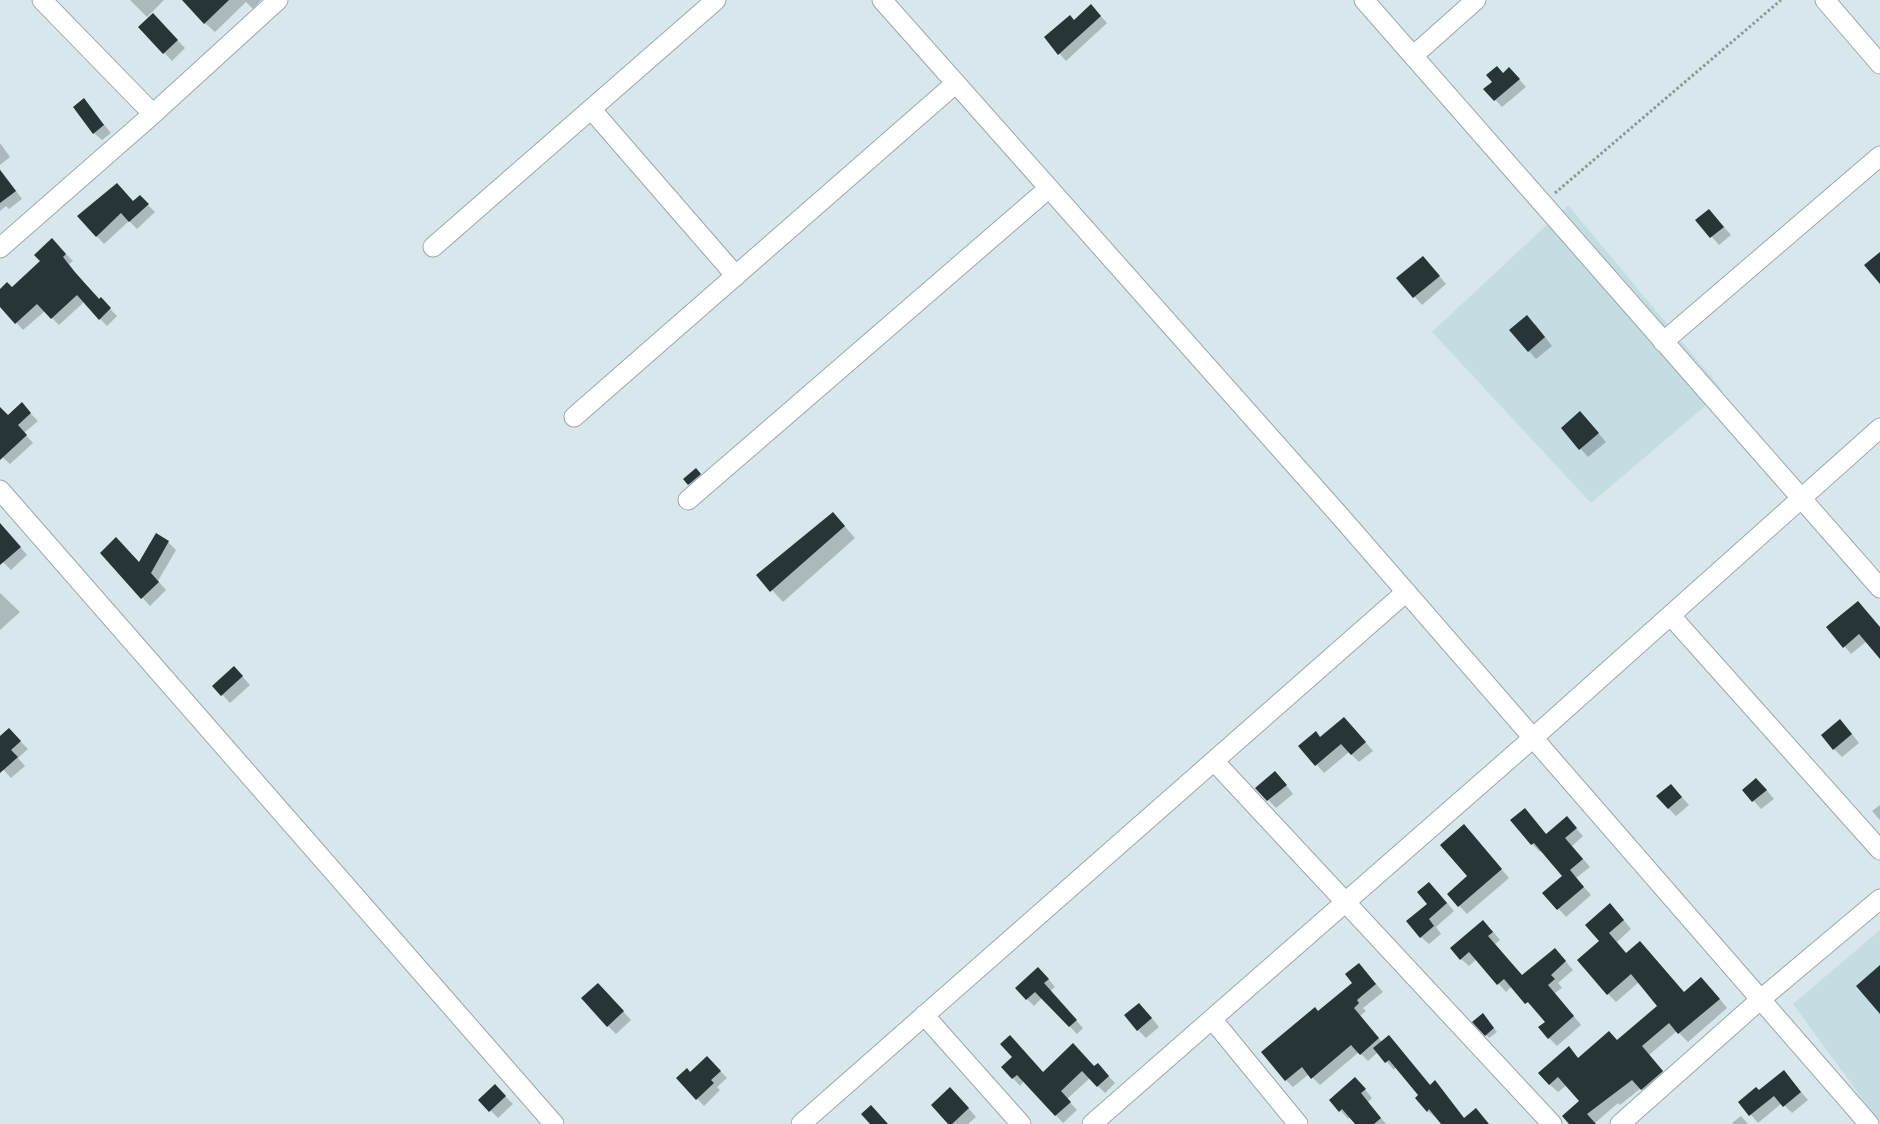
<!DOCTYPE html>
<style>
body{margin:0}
canvas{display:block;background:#d7e7eb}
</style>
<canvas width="1880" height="1124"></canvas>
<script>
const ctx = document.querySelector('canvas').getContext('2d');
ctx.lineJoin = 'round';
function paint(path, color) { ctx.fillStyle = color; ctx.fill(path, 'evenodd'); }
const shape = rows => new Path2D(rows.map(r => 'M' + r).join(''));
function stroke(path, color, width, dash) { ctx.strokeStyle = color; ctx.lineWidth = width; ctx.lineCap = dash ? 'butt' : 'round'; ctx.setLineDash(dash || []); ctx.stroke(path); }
const built = shape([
 [1568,205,1723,391,1591,503,1432,332],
 [1880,930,1880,1123,1793,1004]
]);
const shadow = shape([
 [130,0,164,0,147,17],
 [193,0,261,0,253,9,246,2,215,32,205,23],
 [1098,13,1107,23,1066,61,1045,37,1074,21],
 [153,15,185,48,172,61,140,27],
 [1503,74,1516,76,1526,87,1502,107,1485,89],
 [84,100,111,133,102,140,94,133],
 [0,143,10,157,0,165],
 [0,169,22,199,9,209,6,206,0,211],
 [140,197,155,212,137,229,129,221,104,244,78,216,134,202],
 [1716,218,1731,235,1719,245,1697,220],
 [59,247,73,261,69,264,81,280,117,316,107,326,84,302,59,325,45,311,23,330,0,305,0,290,12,288],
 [1430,265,1446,284,1422,305,1398,278],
 [1535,324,1552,346,1536,359,1529,351],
 [21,404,38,421,24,433,33,443,10,464,0,455,0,408,8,416],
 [1580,412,1606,442,1588,457,1562,428],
 [696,470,703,478,693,488,685,479],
 [833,513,855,538,783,602,758,575],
 [8,533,27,555,11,570,0,559],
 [168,542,176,550,158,581,166,590,150,606,101,553,140,564],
 [0,593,20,612,0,630],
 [1828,627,1880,628,1880,657,1867,641,1851,654],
 [242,676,250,685,230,703,214,686],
 [1352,726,1373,751,1359,762,1349,752,1324,773,1300,746],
 [1848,729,1859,743,1842,757,1834,749],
 [0,738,17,738,28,749,18,758,25,766,11,778,0,766],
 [1283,781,1293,794,1276,808,1257,788],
 [1671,785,1689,805,1676,816,1668,808],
 [1764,787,1774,799,1761,809,1744,790],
 [1880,805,1880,820,1872,811],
 [1532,817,1547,835,1574,826,1583,836,1572,846,1590,867,1576,878,1591,895,1566,917,1544,893,1564,876,1542,850,1540,852,1532,844],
 [1472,834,1509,878,1467,914,1448,894,1468,876],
 [1437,891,1454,911,1436,927,1441,934,1429,944,1421,937,1429,904],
 [1618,913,1631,929,1617,942,1627,954,1684,993,1710,987,1727,1008,1688,1042,1677,1031,1649,1055,1670,1080,1650,1098,1641,1088,1620,1105,1618,1103,1595,1123,1596,1124,1571,1124,1581,1101,1567,1085,1558,1092,1549,1084,1569,1048,1579,1059,1617,1041,1659,1006,1639,982,1616,1002,1608,994,1601,941],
 [1491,929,1500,940,1495,944,1522,976,1562,957,1573,970,1558,983,1562,988,1555,993,1581,1025,1557,1046,1549,1038,1546,1022,1512,986,1506,992,1477,959,1469,966,1461,959],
 [1366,972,1383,992,1363,1008,1366,1011,1360,1016,1382,1042,1396,1044,1431,1086,1435,1082,1465,1119,1489,1124,1443,1124,1428,1111,1419,1095,1396,1067,1394,1070,1378,1052,1368,1061,1359,1052,1320,1085,1309,1074,1293,1087,1286,1080,1319,1013],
 [1045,975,1055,987,1050,991,1083,1028,1077,1034,1042,998,1034,1006,1027,999],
 [606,992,631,1020,616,1034,608,1026],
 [1147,1012,1159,1027,1146,1038,1138,1030],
 [1486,1018,1497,1032,1489,1038,1474,1022],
 [707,1057,727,1078,717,1087,720,1090,704,1106,678,1078,690,1073],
 [1098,1065,1115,1083,1105,1093,1090,1078,1067,1099,1077,1110,1063,1123,1024,1081,1020,1086,1003,1067,1044,1073,1095,1068],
 [1784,1072,1808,1100,1792,1113,1782,1103,1758,1123,1740,1102,1760,1092],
 [495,1086,513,1104,498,1118,480,1100],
 [1363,1087,1372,1098,1368,1102,1386,1124,1357,1124,1350,1116,1348,1119,1331,1100],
 [958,1096,976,1117,968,1124,950,1124],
 [1741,1116,1748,1124,1733,1124,1732,1123]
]);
const building = shape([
 [182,0,229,0,204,24],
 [1091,4,1101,16,1058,55,1044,37,1070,15,1074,20],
 [153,13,178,40,163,54,138,27],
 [1497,66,1503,73,1509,67,1520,79,1494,101,1483,89,1492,82,1486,75],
 [84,98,104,125,93,134,73,107],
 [0,170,16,191,0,203],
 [117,183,133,201,140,195,149,204,129,222,121,213,96,237,77,216],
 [1709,209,1724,227,1710,238,1695,220],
 [52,238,66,254,63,257,74,271,99,299,101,297,111,308,99,320,77,295,51,319,37,304,15,324,0,307,0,289,7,282,12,287,40,261,34,255],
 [1880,252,1880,284,1864,265],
 [1423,256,1440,276,1413,298,1396,278],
 [1527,315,1545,337,1528,352,1509,330],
 [22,402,31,413,18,425,27,435,0,460,0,407,8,415],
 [1580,411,1599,433,1579,450,1561,428],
 [696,468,701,474,688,485,683,479],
 [833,512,845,526,770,592,756,575],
 [0,523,21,547,0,565],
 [156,533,169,541,151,573,159,582,141,599,100,553,116,537,139,562],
 [1858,601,1880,627,1880,659,1859,634,1843,648,1826,627],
 [234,666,243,676,221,696,212,686],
 [1344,717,1366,742,1351,755,1341,744,1315,766,1298,746,1316,731,1320,737],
 [1840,719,1852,734,1833,750,1821,735],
 [9,728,21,741,11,750,18,757,0,773,0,736],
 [1275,771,1287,785,1267,801,1255,788],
 [1756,778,1767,790,1752,802,1742,790],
 [1671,784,1682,797,1668,809,1656,796],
 [1525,808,1546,834,1567,816,1577,828,1565,838,1583,859,1570,870,1584,887,1557,910,1542,893,1569,870,1562,876,1534,843,1531,845,1510,820],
 [1464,824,1502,869,1458,907,1447,894,1467,876,1440,845],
 [1429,882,1447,903,1429,919,1434,926,1420,938,1406,921,1427,904,1417,892],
 [1610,903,1624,920,1609,933,1626,953,1640,941,1684,992,1701,977,1720,999,1678,1034,1669,1023,1642,1046,1663,1071,1641,1090,1632,1080,1587,1114,1596,1124,1569,1124,1562,1116,1579,1101,1558,1077,1549,1085,1538,1073,1569,1046,1578,1058,1609,1031,1617,1040,1657,1006,1631,974,1607,995,1577,960,1599,941,1585,925],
 [1483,920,1493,932,1488,936,1522,975,1555,948,1566,961,1551,975,1555,979,1548,985,1574,1016,1548,1039,1538,1027,1545,1022,1528,1002,1525,1004,1504,979,1497,985,1469,952,1460,960,1450,948],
 [1359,963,1376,984,1357,1000,1359,1003,1354,1008,1379,1038,1360,1055,1351,1045,1311,1079,1302,1067,1285,1081,1261,1052,1315,1007,1318,1011,1352,983,1345,974],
 [1880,965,1880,1014,1856,986],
 [1038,967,1049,979,1044,983,1077,1020,1069,1027,1035,992,1026,1000,1015,988],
 [598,983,624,1011,607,1027,581,998],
 [1139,1003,1152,1018,1137,1031,1124,1015],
 [1483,1013,1494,1028,1485,1036,1472,1022],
 [1010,1035,1043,1072,1073,1043,1094,1066,1098,1063,1109,1076,1097,1087,1082,1071,1061,1091,1071,1102,1055,1116,1017,1075,1012,1079,1001,1067,1012,1057,1000,1044],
 [1389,1035,1430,1085,1435,1080,1464,1118,1476,1108,1489,1124,1441,1124,1429,1109,1427,1112,1415,1098,1418,1095,1389,1060,1385,1063,1373,1048],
 [707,1056,721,1071,711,1080,714,1083,696,1100,676,1078,687,1068,690,1072],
 [1784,1070,1801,1092,1783,1107,1774,1096,1749,1116,1738,1102,1756,1087,1759,1090],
 [1355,1077,1366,1089,1361,1093,1381,1118,1374,1124,1355,1124,1342,1109,1339,1112,1329,1100],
 [495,1084,506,1096,489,1112,478,1100],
 [950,1087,969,1108,952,1124,948,1124,931,1105],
 [871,1105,888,1124,870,1124,861,1114]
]);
const path = shape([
 [1555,193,1781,0]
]);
const street = shape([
 [42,0,153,114,278,0],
 [882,0,1340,516,1869,1124],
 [1364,0,1880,588],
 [1825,0,1880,64],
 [1413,56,1476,0],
 [591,109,736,276],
 [433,247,716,0],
 [0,248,153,114],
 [1663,342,1880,156],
 [574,417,956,83],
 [0,490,554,1124],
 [688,500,1049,188],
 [1671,616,1880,850],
 [1214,761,1552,1124],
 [924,1015,1021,1124],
 [1212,1019,1298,1124],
 [801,1124,1406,592],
 [1092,1124,1533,738,1880,428],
 [1620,1124,1761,999,1880,899]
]);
paint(built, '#c4dde3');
paint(shadow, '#0003');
paint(building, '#283538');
stroke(street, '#9aa9ac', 21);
stroke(path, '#8b979a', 3, [2.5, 2.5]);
stroke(street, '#fff', 19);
</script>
